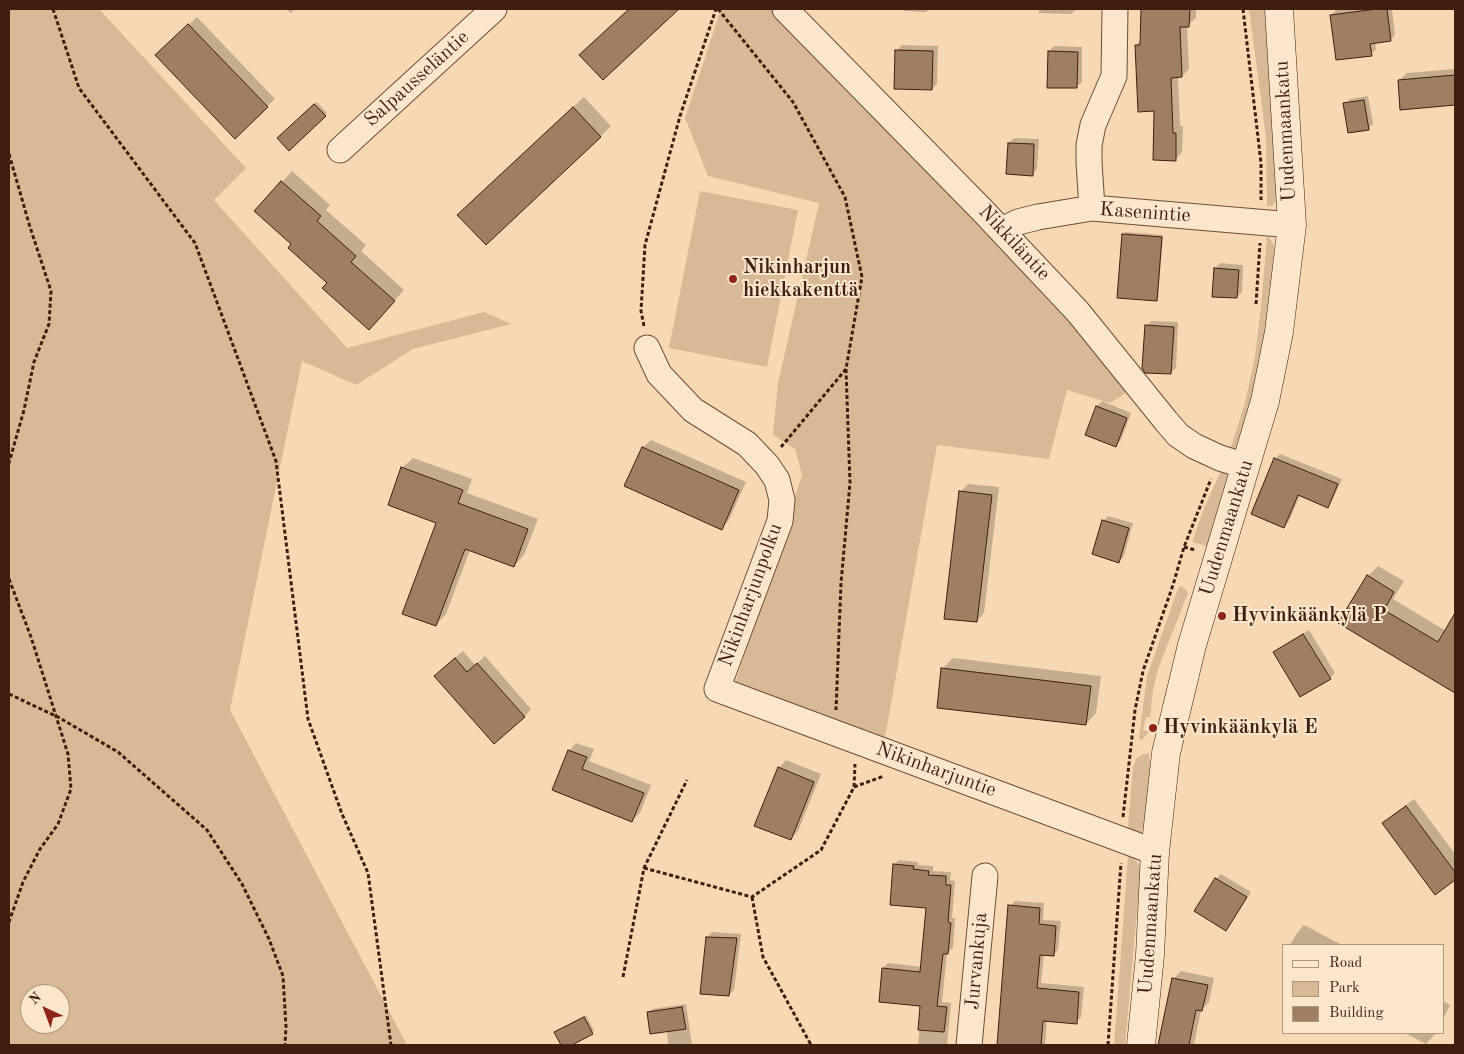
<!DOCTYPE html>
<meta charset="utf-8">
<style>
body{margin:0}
#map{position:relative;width:1464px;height:1054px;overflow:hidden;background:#f6d9b2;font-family:"Old Standard TT",serif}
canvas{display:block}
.frame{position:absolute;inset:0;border:10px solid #3e1e10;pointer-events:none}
.legend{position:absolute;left:1282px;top:944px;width:162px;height:90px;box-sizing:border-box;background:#f9e6cd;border:1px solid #ae9681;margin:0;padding:6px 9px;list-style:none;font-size:15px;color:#3e1e10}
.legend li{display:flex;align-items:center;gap:10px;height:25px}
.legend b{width:25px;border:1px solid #ae9681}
.north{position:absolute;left:20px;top:984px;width:50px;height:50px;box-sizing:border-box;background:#f9e6cd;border:1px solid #ae9681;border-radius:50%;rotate:317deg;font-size:14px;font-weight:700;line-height:20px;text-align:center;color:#3e1e10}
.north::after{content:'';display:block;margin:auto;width:18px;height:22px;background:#8f2418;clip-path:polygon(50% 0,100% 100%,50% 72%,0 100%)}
</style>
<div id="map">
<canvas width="1464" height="1054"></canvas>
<div class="frame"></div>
<ul class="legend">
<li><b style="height:6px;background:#f9e6cd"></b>Road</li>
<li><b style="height:14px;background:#d7b996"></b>Park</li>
<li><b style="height:14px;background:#9e7f64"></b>Building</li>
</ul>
<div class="north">N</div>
</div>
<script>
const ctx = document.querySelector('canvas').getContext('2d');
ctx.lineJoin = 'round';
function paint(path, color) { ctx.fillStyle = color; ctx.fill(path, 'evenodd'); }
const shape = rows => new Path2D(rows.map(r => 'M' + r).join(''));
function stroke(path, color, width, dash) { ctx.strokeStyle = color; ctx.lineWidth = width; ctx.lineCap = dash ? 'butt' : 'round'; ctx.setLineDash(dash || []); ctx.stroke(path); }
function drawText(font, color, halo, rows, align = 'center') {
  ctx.font = font + ' "Old Standard TT",serif'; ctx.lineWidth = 4; ctx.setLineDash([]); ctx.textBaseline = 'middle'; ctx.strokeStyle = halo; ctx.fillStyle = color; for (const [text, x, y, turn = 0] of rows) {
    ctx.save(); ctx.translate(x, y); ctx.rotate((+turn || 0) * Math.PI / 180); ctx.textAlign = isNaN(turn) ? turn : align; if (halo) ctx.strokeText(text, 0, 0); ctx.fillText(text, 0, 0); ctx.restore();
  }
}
const green = shape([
 [9,9,99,9,246,168,214,200,347,348,484,312,511,324,413,349,356,385,302,361,230,710,407,1045,9,1045],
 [30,994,60,994,60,1024,30,1024],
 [721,9,776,9,1074,315,1126,393,1110,403,1067,390,1049,459,937,445,884,743,735,684,802,475,795,449,773,435,778,383,819,203,708,176,685,118],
 [1249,9,1265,9,1273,115,1277,200,1272,206,1267,206,1266,137],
 [700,191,798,210,767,367,669,348],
 [1267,235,1274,245,1274,254,1268,314,1260,364,1250,411,1240,445,1235,449,1231,447,1245,403,1255,356,1261,307],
 [1222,469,1229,478,1207,546,1192,542,1205,506],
 [1179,586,1183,587,1188,593,1158,669,1153,690,1150,717,1146,717,1143,730,1149,732,1143,739,1140,740,1139,738,1147,676],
 [1149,753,1151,777,1144,827,1141,832,1137,833,1128,827,1133,767,1136,759,1141,755],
 [1131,856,1142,867,1138,900,1125,1045,1114,1045,1128,857]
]);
const shadow = shape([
 [286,9,295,9,291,13],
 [904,9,929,9,926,12,904,11],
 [1039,9,1077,9,1071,14,1039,13],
 [1142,9,1196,9,1196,18,1187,26,1189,69,1182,76,1178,76,1180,126,1183,126,1182,152,1175,160,1155,110,1136,45,1141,40],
 [1347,9,1392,9,1395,35,1390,40,1375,42,1376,49,1371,54,1331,15,1336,10],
 [197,17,275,99,235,137,157,55],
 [902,45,938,46,937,84,932,89,897,50],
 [1054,46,1082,47,1082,82,1076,87,1049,51],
 [1455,69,1455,104,1401,108,1399,80,1407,73],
 [1368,96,1373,124,1368,129,1345,104,1350,99],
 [584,97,611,126,600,137,469,204],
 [317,102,327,113,289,149,279,138],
 [1014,138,1039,139,1037,169,1032,174,1009,143],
 [292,171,330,205,326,210,366,245,361,251,404,290,379,318,329,283,293,244,256,211],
 [1125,232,1163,235,1158,298,1156,300,1123,235],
 [1220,263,1243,265,1242,292,1237,297,1215,268],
 [1151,321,1178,322,1176,368,1171,373,1146,326],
 [1102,401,1131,413,1121,440,1116,445,1087,434,1097,406],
 [651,440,746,482,729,520,721,528,626,486,643,447],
 [1280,454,1342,479,1332,501,1327,506,1300,495,1289,521,1284,526,1275,459],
 [413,458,472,479,467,493,538,519,524,555,514,566,470,550,446,614,436,625,438,522,402,468],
 [968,484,999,487,984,613,977,621,960,492],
 [1108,516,1133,523,1124,556,1119,561,1103,521],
 [1378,566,1404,581,1393,599,1446,631,1455,615,1455,692,1340,623,1368,576],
 [1309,630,1335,673,1330,678,1275,653,1280,648],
 [463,651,475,665,485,656,531,709,524,717,443,668],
 [953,658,1101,676,1096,713,1086,724,942,669],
 [576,743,594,749,589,761,651,785,640,813,632,820,553,789,569,751],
 [786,760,821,774,798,831,791,839,779,768],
 [1414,799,1455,854,1455,879,1435,894,1384,824,1391,816],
 [899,860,918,862,918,865,933,866,933,871,951,872,950,880,955,881,952,918,955,918,953,948,947,953,942,1002,951,1003,947,1045,918,1045,922,1005,883,968,888,963,922,967,927,907,894,865],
 [1221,874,1251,892,1230,925,1225,929,1216,879],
 [1015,901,1044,903,1043,920,1061,921,1058,950,1053,955,1044,954,1041,983,1084,987,1081,1017,1076,1022,1047,1020,1045,1045,998,1045,1010,906],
 [1304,925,1342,945,1290,945,1297,933],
 [712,932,741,934,734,990,729,995,707,937],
 [1181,971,1214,978,1209,1002,1201,1010,1194,1045,1160,1045,1173,979],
 [1443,1001,1450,1005,1443,1019],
 [686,1004,692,1045,668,1045,667,1030,648,1013,652,1009],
 [586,1015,594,1031,569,1045,563,1045,556,1032],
 [1405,1033,1436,1033,1426,1044]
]);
const building = shape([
 [629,9,679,9,603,80,579,55,629,9],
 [1141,9,1190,9,1189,27,1180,27,1182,77,1171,78,1173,133,1176,133,1176,161,1153,160,1154,111,1138,112,1135,45,1140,45,1141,9],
 [1377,9,1387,9,1391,41,1370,44,1372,56,1336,60,1330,15,1377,9],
 [188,24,268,107,235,139,155,55,188,24],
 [895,50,933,51,932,90,894,89,895,50],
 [1048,51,1078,52,1077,88,1047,88,1048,51],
 [1455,75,1455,105,1400,110,1398,80,1455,75],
 [1364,100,1369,130,1348,133,1343,103,1364,100],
 [314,104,326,116,289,151,277,138,314,104],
 [573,107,601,137,486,245,457,215,573,107],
 [1008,143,1034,144,1033,176,1006,174,1008,143],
 [281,181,321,216,317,221,356,256,351,262,395,301,369,330,322,288,327,283,288,248,291,244,254,211,281,181],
 [1122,234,1162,237,1157,301,1117,298,1122,234],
 [1214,268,1239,270,1237,298,1212,297,1214,268],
 [1145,325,1174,327,1171,374,1145,373,1142,368,1145,325],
 [1096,406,1127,418,1116,447,1085,435,1096,406],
 [642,447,739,490,722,530,624,486,642,447],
 [1274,458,1338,484,1328,508,1298,495,1284,528,1251,514,1274,458],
 [401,467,463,490,458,503,528,529,514,567,465,549,436,626,402,614,436,523,388,505,401,467],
 [959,491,992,495,977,622,944,619,959,491],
 [1102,520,1129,528,1119,563,1092,554,1102,520],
 [1367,575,1394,592,1384,610,1438,642,1455,613,1455,693,1338,623,1367,575],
 [1303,634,1331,679,1300,697,1273,652,1303,634],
 [455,658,467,672,477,663,525,717,494,744,434,676,455,658],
 [941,668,1091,686,1086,725,937,708,941,668],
 [568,750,587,757,582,769,644,793,632,822,552,790,568,750],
 [778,767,814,782,791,840,754,826,778,767],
 [1406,806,1455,872,1455,880,1435,895,1382,823,1406,806],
 [893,864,914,866,913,869,929,871,928,875,946,876,946,885,951,885,948,922,951,923,948,954,943,954,937,1006,947,1007,944,1032,918,1030,920,1006,879,1002,882,968,920,972,926,908,890,905,893,864],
 [1215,878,1247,897,1226,931,1194,911,1215,878],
 [1008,905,1040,908,1039,924,1056,926,1054,956,1040,955,1037,988,1079,992,1077,1024,1043,1021,1041,1045,997,1045,1008,905],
 [706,937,737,938,729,996,700,994,706,937],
 [1172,978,1208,985,1202,1011,1196,1010,1189,1045,1158,1045,1172,978],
 [682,1007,686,1029,650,1034,647,1012,682,1007],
 [584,1017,593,1034,572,1045,561,1045,554,1032,584,1017]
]);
const path = shape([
 [53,9,79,88,195,243,276,461,308,719,342,814,368,873,391,1045],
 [718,9,793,102,845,197,862,277,846,369,850,483,841,583,836,710],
 [1243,9,1261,163,1261,200],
 [9,154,30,227,51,291,49,324,34,362,24,410,9,463],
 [1256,304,1260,243],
 [644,326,641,311,645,245,680,116,716,9],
 [781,447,846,369],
 [1184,547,1195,550],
 [9,579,31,637,68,754,71,789,58,824,40,849,23,882,9,922],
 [9,694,58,717,118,752,207,830,242,884,269,939,283,976,286,1027,285,1045],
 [854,787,884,776],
 [1123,817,1135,710,1143,671,1173,585,1184,547,1211,479],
 [644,868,752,897,821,850,854,787,855,764],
 [752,897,763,957,810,1043,810,1045],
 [623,977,644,868,687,780],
 [1108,1045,1121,863]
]);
const minor = shape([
 [785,9,982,210,1078,312,1166,421,1178,435,1194,446,1220,458,1246,466],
 [340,150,494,9],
 [1092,208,1089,162,1089,145,1093,125,1114,76,1115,9],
 [1002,230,1018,222,1038,217,1092,208,1292,225],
 [647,348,659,374,693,410,747,444,767,465,777,480,782,500,780,521,717,689,1155,852],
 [969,1045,985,876]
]);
const secondary = shape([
 [1141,1045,1150,955,1155,852,1166,753,1192,645,1265,401,1279,332,1292,225,1279,9]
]);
const markers = [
 [733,279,5,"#8f2418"],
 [1222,616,5,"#8f2418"],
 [1153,728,5,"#8f2418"]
];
const streetNames = [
 ["Salpausseläntie",417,79,-42],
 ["Uudenmaankatu",1286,131,-93],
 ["Kasenintie",1145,213,4],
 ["Nikkiläntie",1014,243,47],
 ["Uudenmaankatu",1227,528,-73],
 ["Nikinharjunpolku",751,595,-70],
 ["Nikinharjuntie",936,770,20],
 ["Uudenmaankatu",1151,924,-86],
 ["Jurvankuja",977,961,-85]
];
const poiNames = [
 ["Nikinharjun",743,268],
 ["hiekkakenttä",743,291],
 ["Hyvinkäänkylä P",1232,616],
 ["Hyvinkäänkylä E",1163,728]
];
paint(green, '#d7b996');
paint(shadow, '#0003');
paint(building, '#9e7f64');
stroke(building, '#3e1e10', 1);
stroke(minor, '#6c4d38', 27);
stroke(secondary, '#3e1e10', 29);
stroke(path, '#3e1e10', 3, [4, 2.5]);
stroke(minor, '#f9e6cd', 25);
stroke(secondary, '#f9e6cd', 28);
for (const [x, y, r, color] of markers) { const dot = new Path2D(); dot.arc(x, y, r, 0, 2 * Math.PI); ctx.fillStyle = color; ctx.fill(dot); stroke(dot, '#f9e6cd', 2); }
drawText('20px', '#3e1e10', '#f9e6cd', streetNames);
drawText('bold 20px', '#3e1e10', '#f9e6cd', poiNames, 'left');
</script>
